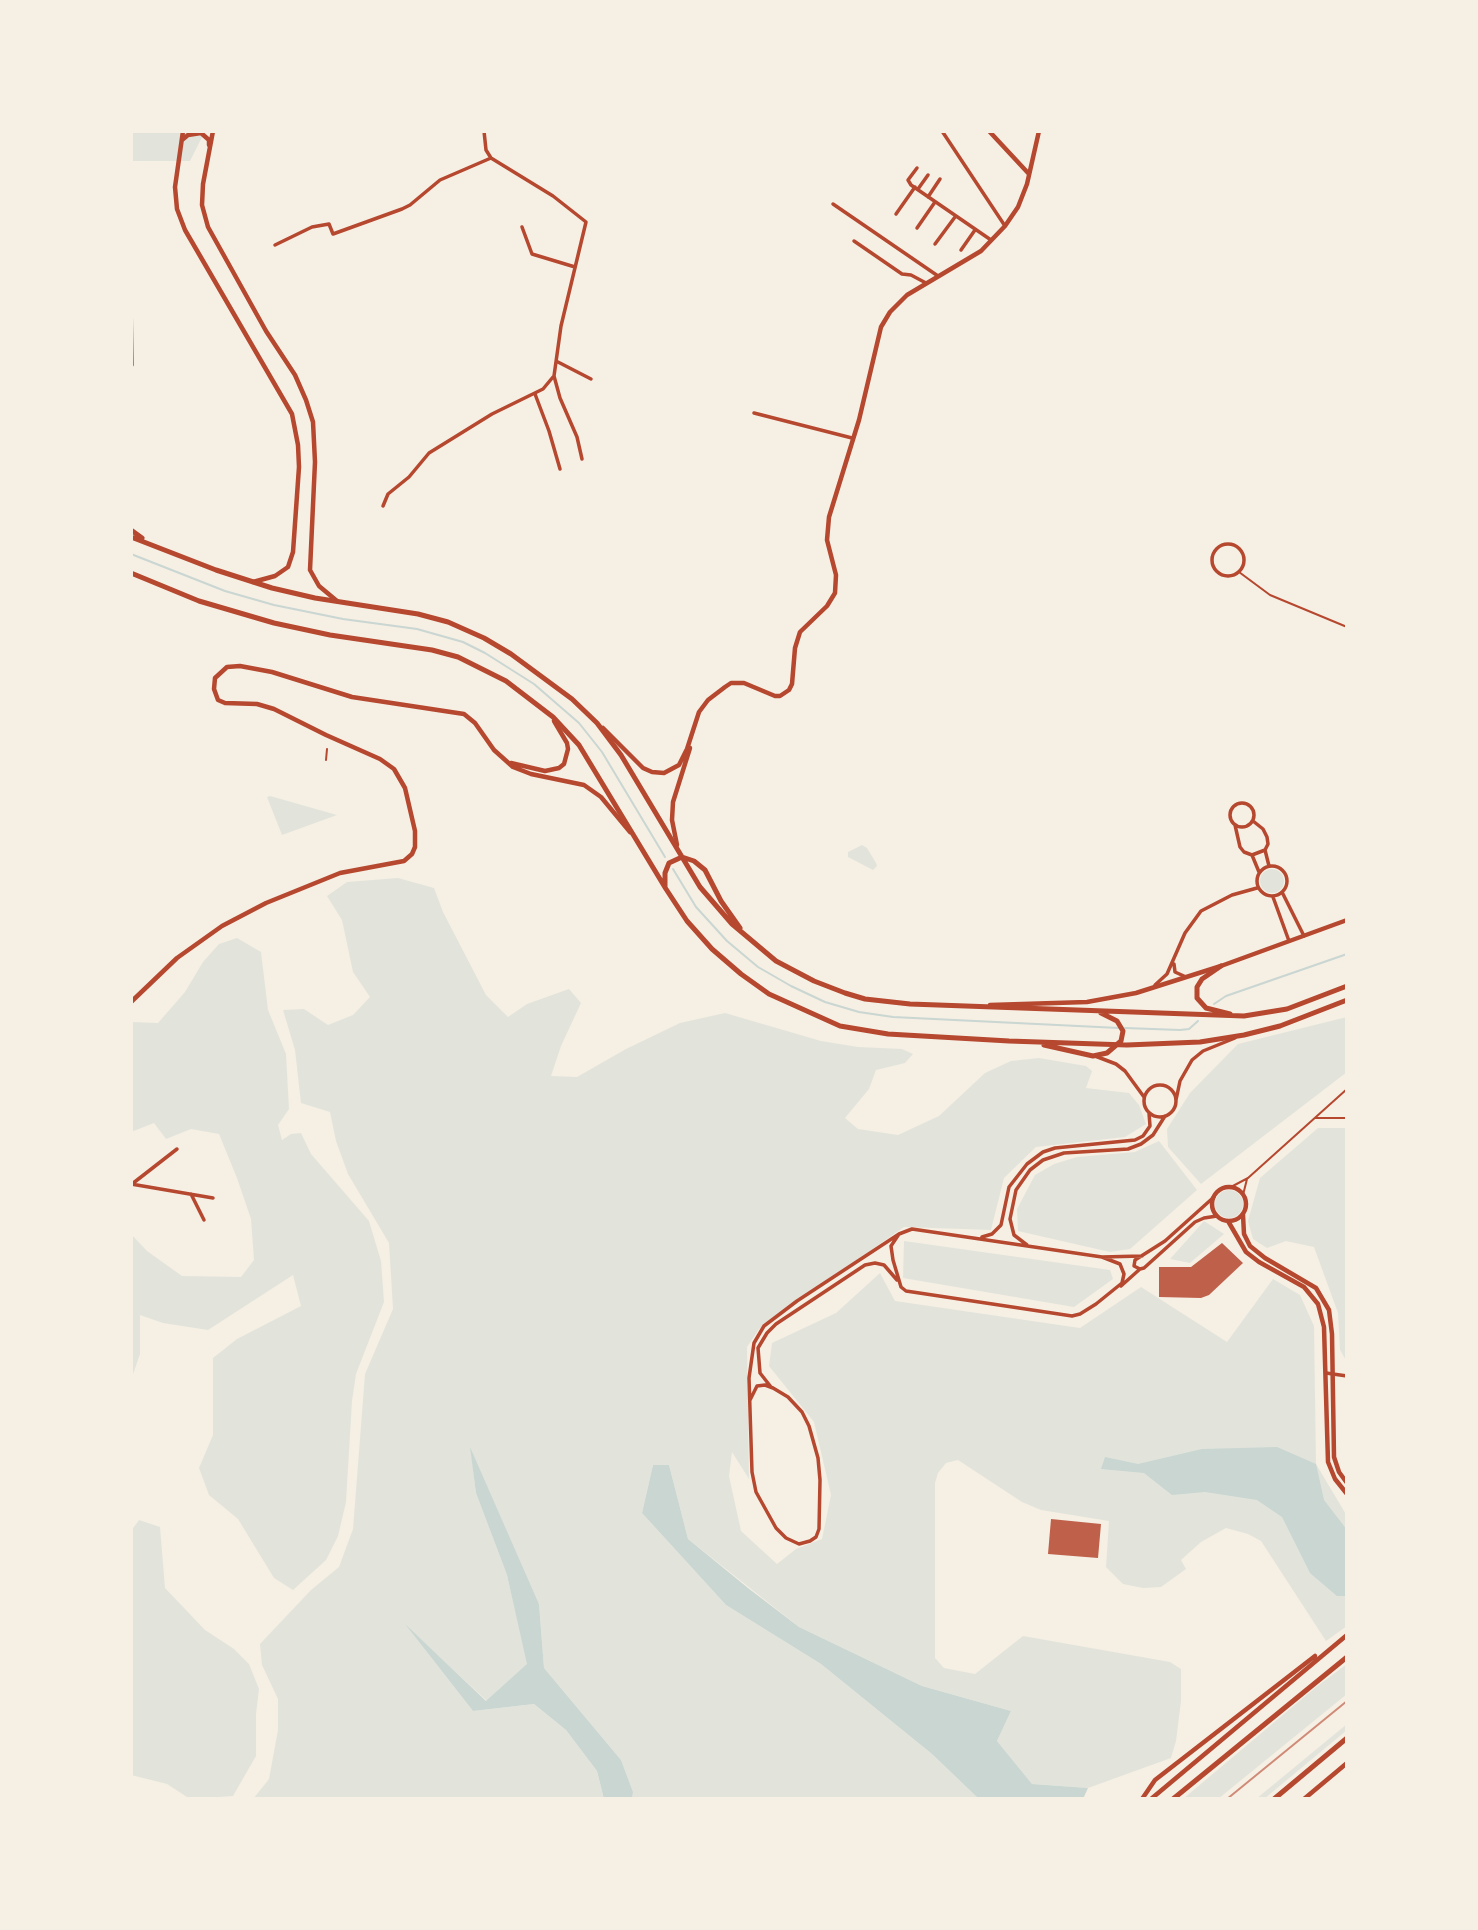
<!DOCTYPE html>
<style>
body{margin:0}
#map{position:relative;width:1478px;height:1930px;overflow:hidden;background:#f6efe4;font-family:Manrope,sans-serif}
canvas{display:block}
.frame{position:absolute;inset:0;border:133px solid #f6efe4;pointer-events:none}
</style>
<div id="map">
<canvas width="1478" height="1930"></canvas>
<div class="frame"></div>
</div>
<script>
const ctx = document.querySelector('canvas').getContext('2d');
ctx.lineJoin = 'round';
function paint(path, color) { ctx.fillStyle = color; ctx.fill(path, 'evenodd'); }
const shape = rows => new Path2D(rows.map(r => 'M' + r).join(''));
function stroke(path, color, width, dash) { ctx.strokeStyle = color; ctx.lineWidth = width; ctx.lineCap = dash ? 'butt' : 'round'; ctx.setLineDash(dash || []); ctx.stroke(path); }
const green = shape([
 [131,131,205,131,190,161,131,161],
 [270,796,337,815,282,835,267,797],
 [862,845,867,848,876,863,877,866,873,870,848,857,848,852],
 '1260 881a12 12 0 1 1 24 0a12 12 0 1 1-24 0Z',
 [398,878,434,888,443,912,486,995,508,1017,527,1004,569,989,581,1003,561,1046,551,1076,577,1077,626,1049,680,1023,725,1013,821,1041,858,1047,902,1049,913,1054,905,1063,876,1070,869,1089,845,1118,858,1129,898,1135,939,1116,985,1073,1011,1061,1039,1058,1086,1066,1092,1071,1086,1088,1129,1093,1139,1105,1146,1124,1125,1137,1036,1147,1004,1178,991,1230,904,1227,759,1329,747,1347,749,1479,732,1452,729,1476,741,1531,777,1564,796,1549,822,1539,831,1495,814,1422,769,1366,772,1343,836,1313,880,1273,895,1301,1080,1328,1141,1287,1227,1342,1273,1279,1300,1295,1314,1326,1316,1464,1347,1516,1347,1626,1326,1641,1261,1541,1248,1534,1226,1528,1201,1542,1181,1560,1186,1569,1161,1587,1143,1588,1123,1584,1106,1567,1109,1521,1041,1510,1022,1502,958,1460,946,1463,938,1473,935,1483,935,1658,944,1668,975,1674,1023,1636,1170,1662,1181,1669,1181,1701,1176,1741,1171,1758,1088,1788,1032,1784,997,1741,1011,1711,922,1686,799,1627,688,1539,669,1465,653,1465,642,1513,726,1605,821,1664,932,1754,979,1799,632,1799,633,1792,621,1760,544,1668,539,1604,471,1451,476,1493,507,1575,528,1664,487,1701,409,1629,473,1711,534,1704,566,1730,597,1771,604,1799,253,1799,269,1779,278,1730,278,1699,262,1665,260,1644,311,1590,339,1567,353,1529,365,1374,393,1309,389,1243,348,1174,336,1141,330,1112,301,1103,295,1050,283,1010,304,1009,328,1025,353,1015,370,997,353,972,342,920,327,896,347,882],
 [237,938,261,952,268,1010,286,1054,289,1109,278,1125,282,1140,291,1134,301,1133,311,1154,369,1221,381,1261,384,1302,356,1374,352,1401,346,1502,338,1536,326,1560,293,1590,274,1578,238,1519,209,1495,199,1468,213,1435,213,1358,237,1339,301,1306,293,1275,208,1330,163,1323,140,1315,140,1354,131,1380,131,1234,147,1251,182,1276,241,1277,254,1260,251,1219,237,1178,219,1134,191,1129,166,1139,154,1123,131,1132,131,1022,158,1023,185,992,203,962,219,944],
 [1347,1017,1347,1072,1201,1184,1168,1147,1167,1129,1190,1093,1238,1044],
 [1318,1128,1347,1128,1347,1362,1340,1350,1338,1313,1314,1247,1286,1241,1267,1248,1253,1239,1248,1221,1260,1178],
 [1159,1141,1197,1190,1130,1249,1110,1252,1018,1231,1017,1209,1035,1175,1054,1164,1077,1157,1135,1152],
 '1215 1204a14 14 0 1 1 28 0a14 14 0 1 1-28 0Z',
 [1204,1221,1224,1234,1190,1263,1170,1259],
 [904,1241,1110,1270,1113,1279,1074,1307,903,1278],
 [139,1520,160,1527,165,1588,205,1630,234,1649,249,1664,259,1689,256,1714,256,1756,233,1796,190,1799,167,1784,131,1775,131,1531],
 [1347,1664,1347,1694,1218,1799,1183,1799,1316,1687],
 [1347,1724,1347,1730,1264,1799,1256,1799]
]);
const water = shape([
 [470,1447,539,1604,544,1668,621,1760,633,1792,632,1799,604,1799,597,1771,566,1730,534,1704,473,1711,405,1624,486,1701,527,1664,507,1575,476,1493],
 [1277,1447,1316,1464,1324,1500,1347,1530,1347,1596,1337,1596,1310,1573,1282,1517,1257,1500,1205,1492,1172,1495,1144,1473,1101,1469,1105,1457,1138,1464,1202,1449],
 [653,1465,669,1465,688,1539,748,1588,799,1627,922,1686,1011,1711,997,1741,1032,1784,1088,1788,1083,1799,979,1799,932,1754,821,1664,726,1605,642,1513]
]);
const stream = shape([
 [131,554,225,591,274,605,343,619,417,629,463,642,485,653,534,684,579,723,602,752,665,857],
 [673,869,696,907,727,941,758,967,791,986,825,1002,859,1012,893,1017,1119,1028],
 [1214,1004,1226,996,1347,954],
 [1125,1028,1180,1030,1189,1029,1198,1021]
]);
const building = shape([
 [1222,1243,1243,1263,1209,1295,1201,1298,1159,1297,1159,1267,1191,1267],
 [1051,1519,1101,1524,1098,1558,1048,1554]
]);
const path = shape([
 [326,760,327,749]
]);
const service = shape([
 [1239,572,1270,595,1347,627],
 [1315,1118,1347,1118],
 [1229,1188,1248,1178,1347,1089],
 [1243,1195,1247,1179]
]);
const minor = shape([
 [484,131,486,150,491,158,553,196,586,222,561,326,554,376,560,398,577,437,582,459],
 [942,131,1005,226],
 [917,168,908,180,911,185,991,240],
 [918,189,928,175],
 [928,197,940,179],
 [833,204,938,276],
 [896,214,915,187],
 [522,227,532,254,575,267],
 [917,228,935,202],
 [854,241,902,274,911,275,926,283],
 [935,244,955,217],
 [275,245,312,227,329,224,333,234,402,209,410,205,440,180,491,158],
 [961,250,975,230],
 [131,301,132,365],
 [556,361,591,379],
 [535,394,549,431,560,469],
 [754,413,852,438],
 [383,506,388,494,409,477,429,453,492,414,543,389,553,377],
 '1212 560a16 16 0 1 1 32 0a16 16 0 1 1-32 0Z',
 '1230 815a12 12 0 1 1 24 0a12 12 0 1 1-24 0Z',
 [1253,821,1263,829,1267,837,1268,844,1265,850,1269,866],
 [1235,825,1240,847,1244,852,1252,855,1259,872],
 [1252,855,1265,850],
 '1257 881a15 15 0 1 1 30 0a15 15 0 1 1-30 0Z',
 [1282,892,1304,936],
 [1273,897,1289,941],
 [1174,964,1175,972,1186,977],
 [1155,985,1167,974,1185,933,1201,911,1232,895,1257,888],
 [1095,1056,1116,1064,1125,1071,1144,1097],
 '1144 1101a16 16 0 1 1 32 0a16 16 0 1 1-32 0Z',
 [1176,1100,1180,1081,1192,1060,1203,1051,1235,1038],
 [131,1184,213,1198],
 [132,1184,177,1149],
 [191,1194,204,1220],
 [1214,1197,1165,1241,1135,1260,1134,1266,1140,1269,1144,1268,1195,1222,1204,1218,1217,1216],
 [982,1237,992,1234,1001,1225,1009,1187,1027,1164,1043,1152,1055,1148,1135,1140,1143,1136,1150,1126,1149,1113],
 [1027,1245,1014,1235,1010,1219,1016,1190,1030,1170,1043,1160,1064,1153,1128,1149,1141,1144,1153,1135,1165,1116],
 [1102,1257,1120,1264,1124,1274,1122,1283,1096,1304,1080,1314,1072,1316,906,1291,901,1287,893,1260,891,1246,899,1234,912,1229,1102,1257,1142,1256],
 [1121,1286,1140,1269],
 [1326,1373,1347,1376],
 [771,1387,760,1373,758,1348,767,1333,776,1324,865,1265,875,1263,884,1265,897,1280],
 [750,1400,757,1386,765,1385,773,1388,788,1397,802,1412,809,1426,818,1458,820,1480,819,1529,816,1537,810,1541,799,1544,786,1538,776,1528,756,1492,752,1472,749,1378,754,1343,764,1326,797,1301,899,1234]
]);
const tertiary = shape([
 '1212 1204a17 17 0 1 1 34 0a17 17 0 1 1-34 0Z',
 [1243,1215,1244,1234,1250,1246,1265,1258,1316,1288,1329,1310,1332,1334,1334,1457,1339,1472,1347,1483],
 [1228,1221,1246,1252,1259,1262,1304,1287,1318,1304,1324,1327,1328,1462,1335,1479,1347,1494]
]);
const secondary = shape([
 [183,131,175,187,177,209,185,230,292,414,298,445,299,467,293,552,288,567,275,576,253,582],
 [213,131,203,184,202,205,208,227,266,331,295,375,306,400,313,422,315,462,310,570,319,586,337,601],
 [989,131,1029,174],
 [182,140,188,135,201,133,209,140,209,145],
 [603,728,643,768,652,772,664,773,679,765,687,749,699,712,708,700,725,687,731,683,744,683,775,696,780,696,789,690,792,684,795,648,800,632,827,606,835,593,836,575,827,540,829,517,859,420,881,327,890,312,907,295,981,251,1005,226,1018,207,1027,184,1039,131],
 [511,763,545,771,559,768,564,764,568,749,567,743,554,721],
 [677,845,672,820,673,802,690,748],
 [131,1002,177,958,222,926,266,903,340,873,404,861,412,854,415,847,415,831,405,788,394,769,380,759,326,735,274,709,257,704,225,703,218,700,214,689,215,678,227,667,240,666,272,672,352,697,464,714,475,723,494,750,513,767,531,774,584,785,601,797,630,832],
 [990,1005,1087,1002,1136,993,1221,966,1347,920],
 [1142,1799,1155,1780,1315,1656],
 [1151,1799,1347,1635],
 [1304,1799,1347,1763]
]);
const primary = shape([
 [131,530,142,538],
 [131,537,216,570,272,588,315,598,418,614,448,622,484,638,511,654,572,699,597,723,621,755,700,887,732,924,776,961,814,981,845,993,865,999,910,1004,1244,1016,1287,1009,1347,986],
 [131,573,199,601,274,623,330,635,432,650,458,657,506,681,553,717,579,745,666,889,687,921,712,949,741,974,769,994,840,1026,888,1034,1009,1041,1127,1045,1200,1042,1244,1035,1280,1026,1347,1000],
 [665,886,665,873,669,863,682,857,694,861,705,870,721,901,740,928],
 [1221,966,1202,979,1197,987,1197,998,1206,1008,1230,1014],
 [1044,1045,1093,1056,1107,1053,1121,1041,1123,1031,1117,1021,1101,1013]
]);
const trunk = shape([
 [1173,1799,1347,1657],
 [1274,1799,1347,1738]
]);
const rail = shape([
 [1227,1799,1347,1701]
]);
paint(green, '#e2e4dc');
paint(water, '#c9d6d2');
stroke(stream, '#c9d6d2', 2);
paint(building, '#bf614a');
stroke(path, '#b5482f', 2);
stroke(service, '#b5482f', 2);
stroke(minor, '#b5482f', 3.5);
stroke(tertiary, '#b5482f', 4.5);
stroke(secondary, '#b5482f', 4.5);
stroke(primary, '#b5482f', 5);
stroke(trunk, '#b5482f', 5);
stroke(rail, '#cf8b77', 2);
</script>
